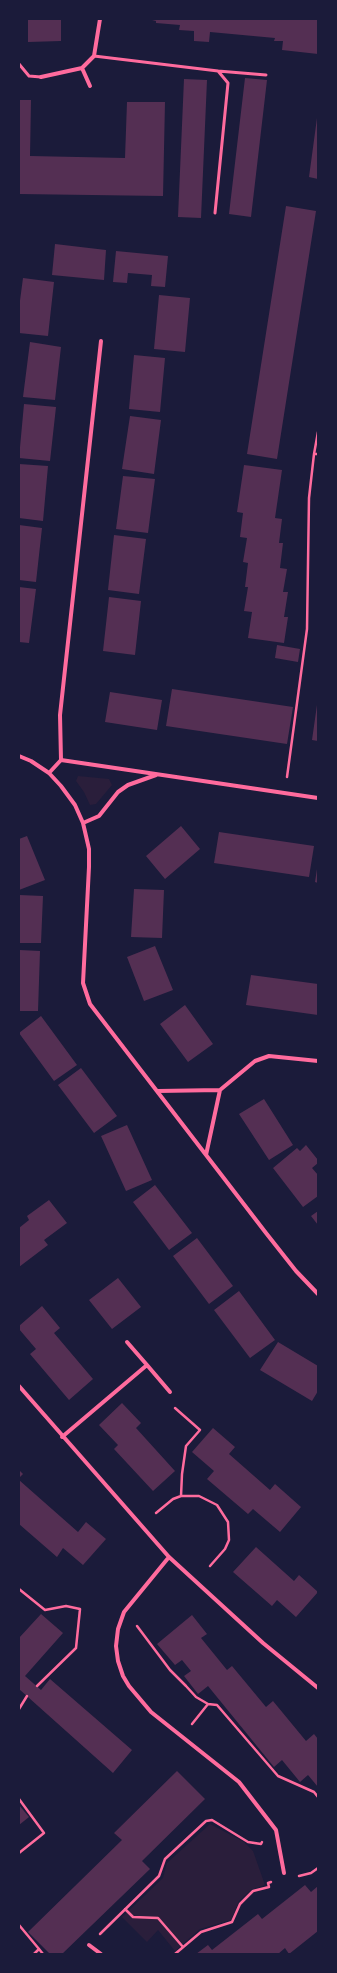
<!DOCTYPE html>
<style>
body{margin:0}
#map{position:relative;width:337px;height:1973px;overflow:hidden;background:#1b1b3a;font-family:Georgia,serif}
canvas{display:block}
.frame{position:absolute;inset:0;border:20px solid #1b1b3a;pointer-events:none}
</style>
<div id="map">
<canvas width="337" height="1973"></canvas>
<div class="frame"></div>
</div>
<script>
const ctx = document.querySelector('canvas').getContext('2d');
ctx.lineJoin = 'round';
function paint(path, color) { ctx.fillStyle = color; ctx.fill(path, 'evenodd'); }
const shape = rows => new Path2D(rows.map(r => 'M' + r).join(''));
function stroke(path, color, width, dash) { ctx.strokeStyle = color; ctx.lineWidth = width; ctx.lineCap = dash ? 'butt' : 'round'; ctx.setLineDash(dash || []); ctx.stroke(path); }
const green = shape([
 [78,776,109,779,112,785,96,804,90,805,84,792,76,781],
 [210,1824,244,1842,253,1851,265,1885,251,1890,239,1901,231,1920,200,1929,175,1951,158,1930,147,1942,122,1917,163,1878,167,1863]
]);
const building = shape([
 [28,19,61,19,61,41,28,42],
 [148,19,318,19,318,54,282,50,283,41,274,41,275,38,210,32,209,42,194,41,194,31,179,30,180,25,156,23,156,21],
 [245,78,267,80,251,217,229,214],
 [184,79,207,80,201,218,178,217],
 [19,100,31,100,30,156,125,158,127,102,165,102,163,196,19,194],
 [317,118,318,118,318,179,309,177],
 [286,206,316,211,277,459,247,454],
 [55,244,106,250,104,280,52,275],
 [116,251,168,256,165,287,151,286,152,275,128,273,127,283,113,282],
 [23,278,54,282,48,336,19,333,19,308],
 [159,295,190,298,185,352,154,349],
 [30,342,61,347,55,400,23,397],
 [134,355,165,358,160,412,129,409],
 [24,404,56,407,50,461,19,458],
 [130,416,161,420,154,474,122,469],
 [19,464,48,466,43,521,19,518],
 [244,465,282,470,275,518,282,519,279,543,283,543,280,568,287,569,283,592,288,592,284,617,288,617,284,643,248,638,252,612,244,611,248,587,245,587,248,563,243,562,247,538,240,537,243,513,237,512],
 [123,476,155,479,148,533,116,529],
 [19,525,42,528,36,582,19,580],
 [114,535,146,539,139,594,108,590],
 [19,587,36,589,29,643,19,642],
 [109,597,141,601,135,655,103,651],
 [277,645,300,649,298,662,275,658],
 [172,689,293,707,287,744,166,726],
 [110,692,162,700,157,730,105,722],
 [317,705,318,706,318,741,312,740],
 [181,826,200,849,165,879,146,856],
 [219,832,314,846,309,877,214,863],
 [27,836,45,880,19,890,19,839],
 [317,869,318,869,318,883,315,882],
 [134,889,164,890,162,938,131,937],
 [19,895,43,896,41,943,19,943],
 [155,946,173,990,144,1001,127,957],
 [19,950,40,951,38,1011,19,1011],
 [251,975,318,984,318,1015,246,1005],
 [185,1005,213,1044,188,1062,160,1024],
 [41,1016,77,1065,54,1081,19,1033],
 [81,1068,117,1116,94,1133,58,1085],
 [264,1099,293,1145,269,1160,239,1114],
 [127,1125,152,1180,126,1191,101,1136],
 [306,1145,318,1160,318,1163,312,1168,318,1175,318,1196,303,1207,273,1168,297,1148,300,1151],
 [155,1185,192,1233,169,1250,133,1202],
 [49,1200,67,1223,44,1240,48,1245,19,1267,19,1228,29,1220,27,1216],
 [318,1211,318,1225,311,1216],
 [197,1238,233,1286,209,1304,173,1256],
 [118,1278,141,1307,112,1329,89,1300],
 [239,1291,275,1340,250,1358,214,1310],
 [42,1306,60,1328,54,1333,93,1379,69,1400,30,1354,36,1349,19,1329,19,1326],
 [278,1342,318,1366,318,1391,312,1401,260,1370],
 [122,1403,141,1423,136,1428,175,1471,153,1491,114,1449,118,1445,99,1425],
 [213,1428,235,1447,229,1454,270,1490,275,1484,301,1507,280,1532,253,1509,248,1514,207,1479,214,1471,192,1452],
 [19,1470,23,1474,19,1478],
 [19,1480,78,1532,86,1522,106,1539,83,1565,63,1548,57,1557,19,1524],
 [256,1547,294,1581,299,1575,318,1592,296,1617,277,1600,272,1606,233,1572],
 [41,1614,63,1633,25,1676,41,1690,50,1679,132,1750,113,1773,19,1689,19,1638],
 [192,1615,207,1634,201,1638,227,1670,232,1666,266,1707,273,1701,306,1741,314,1734,318,1739,318,1787,308,1775,300,1782,282,1760,274,1767,208,1686,198,1694,184,1676,191,1671,182,1660,175,1665,157,1644],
 [177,1771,205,1799,142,1861,150,1869,62,1954,50,1954,28,1932,122,1840,114,1833],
 [19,1805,29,1817,19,1825],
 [305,1885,311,1892,318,1886,318,1931,289,1954,285,1948,278,1954,196,1954,208,1945,212,1950,258,1914,262,1919]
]);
const path = shape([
 [318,432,314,454,318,454],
 [287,777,307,629,309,498,314,454],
 [175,1408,200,1430,186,1446,182,1474,181,1496],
 [156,1513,173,1499,181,1496,199,1496,217,1505,228,1522,229,1540,225,1549,210,1566],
 [19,1589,45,1610,66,1606,80,1609,76,1648,37,1686],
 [137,1626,170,1670,186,1686,196,1697,208,1704,217,1705,278,1776,314,1792,318,1797],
 [19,1709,27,1696],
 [192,1724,208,1704],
 [19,1799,44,1833,19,1853],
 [299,1876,311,1873,318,1868],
 [125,1909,133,1917,158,1918,183,1947],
 [19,1925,39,1949],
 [100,1934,159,1876,165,1859,206,1821,212,1820,248,1842,261,1844,262,1842],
 [34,1954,39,1949,43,1954],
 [175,1954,201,1932,232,1922,240,1904,253,1891,269,1887,268,1883,271,1882]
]);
const service = shape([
 [94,56,218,71,228,83,215,213],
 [19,64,29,76,41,77],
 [218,71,266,75]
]);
const minor = shape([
 [82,68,90,86],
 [41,77,82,68,94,56,100,19],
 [19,756,31,761,49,773,61,786,75,805,83,823,89,849,89,867,83,983,90,1004,266,1233,296,1271,318,1294],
 [61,760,60,715,101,341],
 [49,773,61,760,318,798],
 [83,823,99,816,118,792,128,785,156,775],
 [158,1091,220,1090,255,1061,269,1056,318,1061],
 [206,1155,220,1090],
 [127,1342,147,1365],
 [19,1386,169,1557,263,1643,318,1688],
 [62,1437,147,1365,170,1392],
 [169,1557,124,1612,118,1629,116,1646,118,1661,123,1676,129,1686,151,1712,239,1782,276,1830,284,1873],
 [89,1945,101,1954]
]);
paint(green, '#2a1e3b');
paint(building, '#542f53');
stroke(path, '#ff6b9d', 2.5);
stroke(service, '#ff6b9d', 3);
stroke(minor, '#ff6b9d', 4);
</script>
